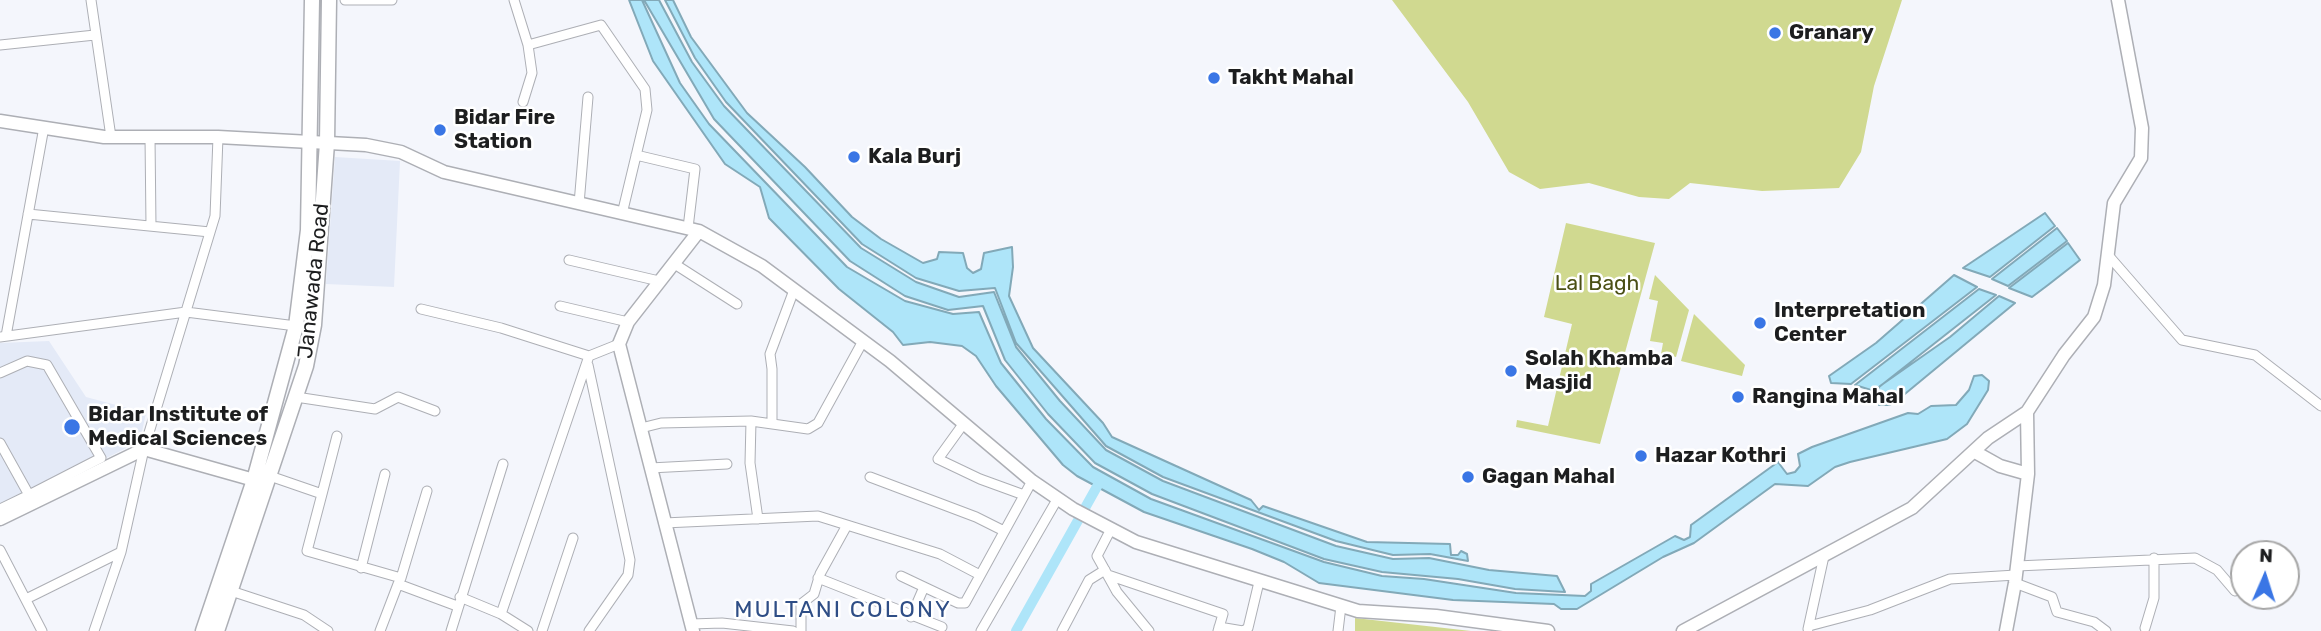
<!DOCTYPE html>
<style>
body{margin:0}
#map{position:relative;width:2321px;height:631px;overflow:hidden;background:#f4f6fc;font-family:Rubik,sans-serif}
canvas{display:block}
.north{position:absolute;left:2230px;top:540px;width:70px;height:70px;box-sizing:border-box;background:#fff;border:2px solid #a5a5a5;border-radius:50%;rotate:3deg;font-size:19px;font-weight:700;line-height:28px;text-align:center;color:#1d1e1f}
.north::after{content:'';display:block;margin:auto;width:24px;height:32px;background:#3a76e5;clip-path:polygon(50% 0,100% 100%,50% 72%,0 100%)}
</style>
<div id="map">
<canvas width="2321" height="631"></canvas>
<div class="north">N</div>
</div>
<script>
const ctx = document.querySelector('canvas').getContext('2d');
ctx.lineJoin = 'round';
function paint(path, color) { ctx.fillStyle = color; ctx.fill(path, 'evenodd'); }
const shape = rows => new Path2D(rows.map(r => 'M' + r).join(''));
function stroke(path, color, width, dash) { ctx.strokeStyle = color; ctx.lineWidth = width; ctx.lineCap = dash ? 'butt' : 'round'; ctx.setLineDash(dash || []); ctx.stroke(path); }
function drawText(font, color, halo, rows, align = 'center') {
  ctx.font = font + ' Rubik,sans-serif'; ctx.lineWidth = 5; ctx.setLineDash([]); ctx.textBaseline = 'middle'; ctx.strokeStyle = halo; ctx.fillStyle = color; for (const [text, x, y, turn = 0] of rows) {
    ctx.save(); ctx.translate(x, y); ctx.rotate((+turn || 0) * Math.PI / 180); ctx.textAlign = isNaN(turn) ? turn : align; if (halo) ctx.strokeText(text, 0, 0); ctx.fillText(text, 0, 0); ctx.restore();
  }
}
const built = shape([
 [335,157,400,161,394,287,326,284],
 [49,341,86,397,146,413,140,441,0,512,0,343]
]);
const green = shape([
 [1392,0,1902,0,1874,86,1861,152,1839,188,1762,191,1690,183,1669,199,1639,197,1589,183,1540,189,1509,172,1468,102],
 [1566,223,1655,243,1600,444,1516,427,1517,420,1548,426,1572,324,1544,317],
 [1655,275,1689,310,1676,357,1661,354,1663,343,1650,341,1658,301,1649,299],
 [1694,314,1745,365,1742,376,1681,361],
 [1355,618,1471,631,1355,631]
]);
const water = shape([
 [629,0,642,0,680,83,709,124,847,267,905,301,953,314,979,312,1001,363,1046,419,1093,467,1151,499,1324,562,1382,576,1424,579,1516,593,1585,596,1591,591,1591,584,1675,536,1684,540,1690,537,1691,525,1778,462,1787,474,1795,472,1800,466,1798,454,1812,447,1908,413,1918,414,1931,406,1956,405,1969,390,1974,376,1982,375,1989,381,1988,390,1967,424,1947,439,1850,462,1835,467,1808,486,1775,484,1694,543,1663,557,1577,609,1561,609,1554,604,1453,600,1319,583,1284,562,1252,549,1144,512,1077,476,1063,465,996,386,976,356,962,346,930,342,903,345,893,332,839,289,769,218,760,187,725,164,653,61,629,0],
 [644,0,659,0,692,62,724,106,861,248,916,282,959,297,994,292,1016,347,1060,401,1106,450,1163,481,1336,546,1393,559,1429,558,1489,570,1557,576,1565,592,1515,589,1458,579,1382,572,1324,559,1152,494,1095,463,1048,414,1005,360,983,306,948,310,905,296,850,261,714,119,644,0],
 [665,0,673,0,691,37,747,113,805,167,852,217,881,239,923,263,937,259,939,252,963,253,967,268,973,273,981,269,984,253,1012,247,1013,267,1009,296,1033,348,1103,423,1112,437,1251,500,1259,510,1263,506,1367,542,1450,544,1451,555,1458,555,1461,551,1467,554,1468,561,1430,554,1393,555,1336,541,1163,477,1106,446,1016,343,995,288,959,291,916,278,862,244,726,102,695,58,665,0],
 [2045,213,2055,226,1990,277,1963,268,2045,213],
 [2057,228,2067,241,2008,286,1992,279,2057,228],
 [2068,243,2080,260,2048,285,2032,297,2009,288,2068,243],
 [1954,275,1977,287,1851,384,1831,383,1829,376,1876,343,1954,275],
 [1979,289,1996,295,1874,391,1855,385,1979,289],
 [1999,296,2015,303,1900,398,1890,405,1879,405,1881,397,1876,392,1880,386,1950,337,1999,296]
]);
const canal = shape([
 [1016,631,1099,483]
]);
const street = shape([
 [91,0,111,137],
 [345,0,392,0],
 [514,0,528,45,601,25,645,89,647,110,622,214],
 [0,45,95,35],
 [523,102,532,73,528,45],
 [150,137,151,226],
 [636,155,695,169,688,228],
 [579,204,588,97],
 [28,214,210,232],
 [2108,255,2182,340,2255,355,2321,406],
 [569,260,659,281],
 [673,263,737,304],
 [560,306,628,322],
 [421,309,501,328,589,356],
 [6,336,44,127],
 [0,337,186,312,296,326],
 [588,365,630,560,628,575,589,631],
 [0,373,27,361,47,365,101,458,29,495,0,443],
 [296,397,375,409,398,397,435,411],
 [751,421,750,463,758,519],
 [964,423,938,459,980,479,1024,495],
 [772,424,772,369,770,354,794,290],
 [641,428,661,423,751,421,808,429,818,423,863,341],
 [650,468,727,464],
 [264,474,322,494,307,551,401,578,398,584,457,606],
 [870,477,976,517,1004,531],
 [322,494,337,436],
 [0,509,29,495],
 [664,523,818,516,940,554,980,575],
 [1111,529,1097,556,1117,592,1149,631],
 [0,550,42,631],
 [2017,566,2195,558,2217,570,2235,591],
 [361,568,385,474],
 [1108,575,1223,614,1218,631],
 [901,576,958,603,965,603,1032,481],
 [401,578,427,491],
 [818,578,942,627],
 [2015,583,2052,597,2057,612,2094,622,2106,631],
 [231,591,304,615,328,631],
 [460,597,501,614,528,631],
 [26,599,121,552],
 [501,614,589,356,619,344],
 [911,617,924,587],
 [691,624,722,623,793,631],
 [1809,626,1870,610,1950,579,2016,575],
 [1219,627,1243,631,1248,628,1259,582],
 [2145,628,2154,598,2154,558],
 [1808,629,1824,556],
 [94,631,121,552,144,449,215,216,218,137],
 [380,631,398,584],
 [451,631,503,464],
 [542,631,573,538],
 [801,631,801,604,814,594,820,574,846,527],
 [981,631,1058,498],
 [1062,631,1089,580,1105,570],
 [1338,631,1341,606]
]);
const secondary = shape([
 [0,121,104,137,218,137,366,145,401,152,444,172,699,231,762,266,890,361,1032,481,1073,509,1136,542,1358,611,1436,616,1548,631],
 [1975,452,2000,466,2028,474],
 [0,519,144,449,254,480],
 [693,631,619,344,628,322,699,231],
 [1683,631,1912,508,1988,438,2027,412,2064,355,2094,317,2104,285,2114,203,2141,158,2142,128,2118,0],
 [2006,631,2015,583,2028,474,2027,412]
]);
const primary = shape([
 [203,631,254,480,296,326,308,230,312,0],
 [217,631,306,366,314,325,327,143,329,0]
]);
const markers = [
 [1775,33,7,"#3a76e5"],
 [1214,78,7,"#3a76e5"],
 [440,130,7,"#3a76e5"],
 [854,157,7,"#3a76e5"],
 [1760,323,7,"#3a76e5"],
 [1511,371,7,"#3a76e5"],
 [1738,397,7,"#3a76e5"],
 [72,427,9,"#3a76e5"],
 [1641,456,7,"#3a76e5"],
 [1468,477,7,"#3a76e5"]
];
const poiNames = [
 ["Granary",1789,33],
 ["Takht Mahal",1228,78],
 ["Bidar Fire",454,118],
 ["Station",454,142],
 ["Kala Burj",868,157],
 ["Interpretation",1774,311],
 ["Center",1774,335],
 ["Solah Khamba",1525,359],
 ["Masjid",1525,383],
 ["Rangina Mahal",1752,397],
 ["Bidar Institute of",88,415],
 ["Medical Sciences",88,439],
 ["Hazar Kothri",1655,456],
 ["Gagan Mahal",1482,477]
];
const streetNames = [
 ["Janawada Road",314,281,-84]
];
const parkNames = [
 ["Lal Bagh",1597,284]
];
const neighbourhoodNames = [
 ["MULTANI COLONY",843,610]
];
paint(built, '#e4eaf7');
paint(green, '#d0d990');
paint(water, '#aee5f9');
stroke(water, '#82a9b8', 2);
stroke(canal, '#aee5f9', 10);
stroke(street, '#adafb5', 11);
stroke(secondary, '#adafb5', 15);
stroke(primary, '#adafb5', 17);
stroke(street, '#fff', 9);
stroke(secondary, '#fff', 12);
stroke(primary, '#fff', 14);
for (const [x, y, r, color] of markers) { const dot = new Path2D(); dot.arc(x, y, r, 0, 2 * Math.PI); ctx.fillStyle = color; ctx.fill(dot); stroke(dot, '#fff', 2.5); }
drawText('bold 21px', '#1d1e1f', '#fff', poiNames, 'left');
drawText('21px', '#1d1e1f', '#fff', streetNames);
drawText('21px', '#4a4f14', '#fff', parkNames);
ctx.letterSpacing = '2px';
drawText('23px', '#2f4e86', '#fff', neighbourhoodNames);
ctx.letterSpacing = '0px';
</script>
